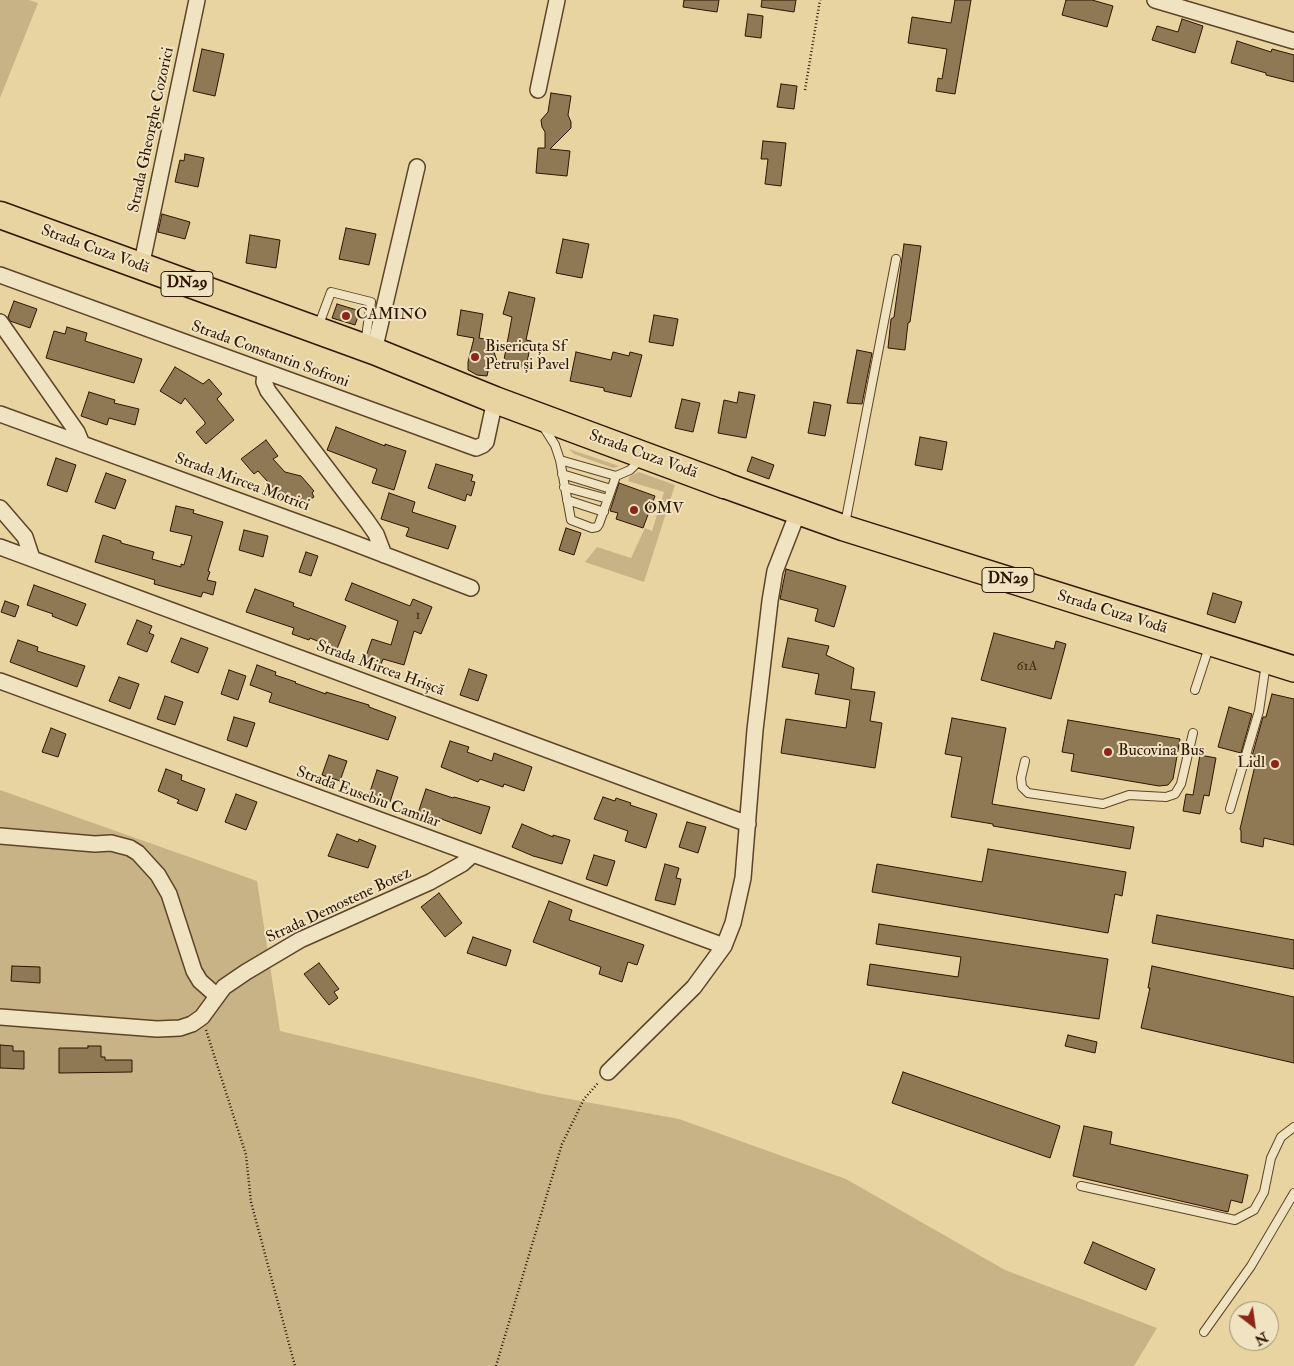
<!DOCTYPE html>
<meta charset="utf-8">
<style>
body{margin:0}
#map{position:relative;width:1294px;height:1366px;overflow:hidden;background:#e7d4a1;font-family:"IM FELL Double Pica",serif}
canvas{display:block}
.north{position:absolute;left:1229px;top:1301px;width:50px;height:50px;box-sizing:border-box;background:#efe3c2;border:1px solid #a29074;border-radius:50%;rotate:150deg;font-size:14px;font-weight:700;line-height:20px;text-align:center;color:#2f1400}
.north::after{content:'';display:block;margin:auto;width:18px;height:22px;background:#8f2418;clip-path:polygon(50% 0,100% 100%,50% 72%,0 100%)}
</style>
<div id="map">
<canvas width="1294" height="1366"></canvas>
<div class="north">N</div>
</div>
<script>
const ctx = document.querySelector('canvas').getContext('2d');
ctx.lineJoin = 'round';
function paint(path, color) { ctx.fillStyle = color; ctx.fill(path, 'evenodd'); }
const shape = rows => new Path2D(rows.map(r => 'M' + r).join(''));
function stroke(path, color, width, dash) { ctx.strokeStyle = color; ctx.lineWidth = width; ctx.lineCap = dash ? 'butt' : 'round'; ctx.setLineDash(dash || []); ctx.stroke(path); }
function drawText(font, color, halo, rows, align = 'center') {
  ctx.font = font + ' "IM FELL Double Pica",serif'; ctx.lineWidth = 4; ctx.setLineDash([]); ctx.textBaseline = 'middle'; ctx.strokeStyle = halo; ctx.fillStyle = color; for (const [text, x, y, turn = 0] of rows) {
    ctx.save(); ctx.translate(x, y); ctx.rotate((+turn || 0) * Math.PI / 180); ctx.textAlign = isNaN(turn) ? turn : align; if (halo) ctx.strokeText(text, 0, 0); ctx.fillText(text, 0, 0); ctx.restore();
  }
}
const green = shape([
 [0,0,29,0,38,3,0,98],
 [569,449,619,466,613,468,574,454],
 [639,472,675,485,644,582,585,562,597,547,631,558,645,528,652,531,664,492,628,481,630,476],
 [0,790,257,881,280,1031,542,1094,679,1119,846,1179,1005,1270,1157,1328,1134,1366,0,1366]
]);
const building = shape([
 [684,0,719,0,717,12,683,7,684,0],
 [762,0,796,0,794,12,761,7,762,0],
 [955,0,971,0,955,94,936,91,938,78,942,79,947,49,908,43,912,17,951,23,955,0],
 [1066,0,1092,0,1113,6,1107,27,1062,15,1066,0],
 [748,14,763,16,761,38,745,36,748,14],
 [1182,19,1203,26,1195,53,1152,40,1157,26,1178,32,1182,19],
 [1237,41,1271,52,1272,49,1294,55,1294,82,1266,75,1266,73,1231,63,1237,41],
 [202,49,224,54,215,96,193,91,202,49],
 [781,84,797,86,794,109,777,107,781,84],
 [551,93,571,96,568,115,571,122,571,128,550,149,570,151,567,176,536,173,538,148,545,148,545,132,542,127,541,120,548,112,551,93],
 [763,141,786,143,781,186,765,184,768,159,761,159,763,141],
 [185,154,204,158,198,187,175,182,180,160,184,161,185,154],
 [162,214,190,222,185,239,158,232,162,214],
 [346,228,376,234,369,265,339,259,346,228],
 [250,235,280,240,276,268,246,263,250,235],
 [563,239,589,244,582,278,556,273,563,239],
 [904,244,921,246,910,322,908,323,905,350,888,348,891,319,894,317,904,244],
 [509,292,535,298,526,340,531,341,526,369,503,365,512,317,503,314,509,292],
 [14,301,37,309,30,328,10,321,8,317,14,301],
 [337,304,360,311,355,325,332,318,337,304],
 [461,310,483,314,479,338,490,340,498,364,490,362,487,376,477,375,468,370,468,362,474,338,457,335,461,310],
 [654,315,678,319,673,346,649,342,654,315],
 [67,327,87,333,85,341,142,359,134,383,46,358,54,331,65,334,67,327],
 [857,350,872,353,862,404,847,403,857,350],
 [576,352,611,360,613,352,629,356,630,352,642,355,631,397,604,391,604,388,570,381,576,352],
 [175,367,203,384,209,379,222,394,217,399,234,420,206,444,196,432,205,424,205,422,185,398,181,404,160,391,175,367],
 [89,392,115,400,114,403,139,409,135,425,109,418,107,425,81,416,89,392],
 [739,392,755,395,746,438,718,433,724,400,737,403,739,392],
 [682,399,700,403,693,432,675,428,682,399],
 [814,402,831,405,825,436,808,433,814,402],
 [336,427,385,446,385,444,406,451,394,490,372,483,377,469,327,450,336,427],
 [920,437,947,442,942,470,915,465,920,437],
 [266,440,278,456,273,459,285,472,301,476,314,491,312,493,314,497,303,504,298,497,287,503,258,471,254,474,241,459,266,440],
 [752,457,774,465,769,479,747,471,752,457],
 [56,458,76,465,67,492,47,485,56,458],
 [436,464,473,475,471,481,475,482,471,496,467,494,465,501,428,488,436,464],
 [106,473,126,480,115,509,95,502,106,473],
 [619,483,655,496,643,528,616,519,618,513,610,511,619,483],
 [389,493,415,502,412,512,456,526,448,549,406,536,409,528,381,519,389,493],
 [176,506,194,510,193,513,223,522,208,571,210,572,207,580,216,582,213,595,203,592,201,597,154,584,155,580,95,562,103,535,121,541,121,543,154,552,152,559,181,567,181,564,184,565,192,536,170,531,176,506],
 [566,528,581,533,574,555,559,550,566,528],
 [244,530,268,536,263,557,239,550,244,530],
 [306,552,318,556,311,576,299,572,306,552],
 [786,569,846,586,834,627,815,621,818,609,780,599,786,569],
 [352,583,410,606,413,599,432,607,421,634,414,631,404,665,383,659,380,667,364,662,372,639,391,645,398,621,345,600,352,583],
 [34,585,86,604,77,626,52,616,53,614,27,605,34,585],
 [255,589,294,603,293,606,346,626,337,649,310,638,309,640,292,634,294,628,246,612,255,589],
 [1213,593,1242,602,1235,623,1207,614,1213,593],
 [5,601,19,606,15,617,1,612,5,601],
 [137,620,152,626,149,633,154,635,147,652,127,644,137,620],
 [994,633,1054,649,1056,641,1066,644,1051,699,981,680,994,633],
 [181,638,208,648,198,673,171,662,181,638],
 [788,638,829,646,826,655,854,668,851,689,875,692,870,721,882,723,875,768,781,753,786,719,846,728,850,700,815,694,819,674,782,667,788,638],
 [18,640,38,647,37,651,85,666,77,687,10,662,18,640],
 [257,665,276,672,275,675,296,682,295,683,326,694,326,692,369,705,369,707,396,717,388,740,269,702,272,693,250,685,257,665],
 [469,669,487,675,478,701,460,695,469,669],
 [229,670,246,676,238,700,221,694,229,670],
 [119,677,139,684,130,709,109,701,119,677],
 [1272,694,1294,699,1294,845,1264,838,1263,847,1241,842,1241,831,1240,829,1257,757,1252,756,1263,717,1266,717,1272,694],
 [165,696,183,702,175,725,157,719,165,696],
 [1229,707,1252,714,1241,753,1218,747,1229,707],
 [234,717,255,723,247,747,227,740,234,717],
 [952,718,1006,728,992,804,1134,827,1130,849,993,826,993,824,951,817,962,757,945,754,952,718],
 [1068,720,1180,739,1173,779,1168,785,1159,786,1071,771,1074,754,1062,752,1068,720],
 [51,728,66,734,58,757,42,752,51,728],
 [450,741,469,747,467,752,492,761,494,753,532,767,524,791,504,784,503,787,480,779,478,782,441,767,450,741],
 [329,755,347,761,340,781,322,775,329,755],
 [1200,755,1216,758,1209,796,1204,795,1200,814,1183,811,1186,794,1193,795,1200,755],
 [166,769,182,775,181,780,205,789,197,811,177,803,179,800,158,791,166,769],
 [377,770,398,777,390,802,369,795,377,770],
 [426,789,453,798,454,797,490,807,481,834,439,818,438,822,417,816,426,789],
 [236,794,257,802,246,830,225,822,236,794],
 [603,797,615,801,616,798,631,803,630,805,657,814,646,848,625,841,628,831,594,819,603,797],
 [687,822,706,827,698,853,679,847,687,822],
 [522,824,553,837,553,835,570,840,562,864,533,856,512,847,522,824],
 [337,834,358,842,359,839,376,846,368,868,328,856,337,834],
 [988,849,1126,872,1122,896,1115,894,1108,933,872,892,877,864,982,882,988,849],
 [594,855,615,861,607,886,586,879,594,855],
 [665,864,679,868,676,878,681,879,675,905,655,900,665,864],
 [439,893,462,923,445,937,421,907,439,893],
 [549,901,572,910,569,920,644,945,637,965,628,962,622,982,599,974,601,967,533,942,549,901],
 [1157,915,1294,940,1294,969,1152,943,1157,915],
 [879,924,1108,959,1099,1019,867,985,870,964,958,977,961,957,876,944,879,924],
 [473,937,511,950,506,966,467,953,473,937],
 [319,963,339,989,334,992,338,998,329,1005,304,974,319,963],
 [12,966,40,967,40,983,11,981,12,966],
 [1152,966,1294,997,1294,1063,1141,1028,1150,988,1148,988,1152,966],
 [1068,1035,1097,1042,1095,1053,1065,1046,1068,1035],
 [0,1045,13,1046,13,1051,24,1051,24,1069,0,1068,0,1045],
 [88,1046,101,1046,101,1057,105,1057,105,1060,132,1060,132,1072,59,1073,59,1048,88,1048,88,1046],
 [903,1072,1060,1126,1050,1158,892,1103,903,1072],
 [1084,1126,1112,1132,1110,1144,1248,1175,1242,1203,1231,1200,1228,1212,1073,1176,1084,1126],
 [1093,1242,1155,1269,1146,1290,1084,1263,1093,1242]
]);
const path = shape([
 [805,90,820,0],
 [206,1030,246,1155,251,1202,295,1366],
 [496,1366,562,1144,584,1099,598,1083]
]);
const service = shape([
 [318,327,331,292,371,302,365,344],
 [543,426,555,445,560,460,616,476,630,470,638,462,640,457],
 [560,460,571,520,592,528,597,527,599,524,616,476],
 [562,474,611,489],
 [564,487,608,499],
 [567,500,604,512],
 [845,524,896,259],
 [1195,690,1209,647],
 [1025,761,1021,778,1022,787,1028,793,1103,804,1129,795,1166,797,1175,794,1181,784,1193,733],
 [1230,809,1259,711,1266,663],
 [1081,1186,1235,1220,1254,1210,1264,1192,1271,1158,1281,1137,1294,1127],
 [1204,1332,1251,1266,1294,1193]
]);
const minor = shape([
 [1155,0,1294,41],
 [538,90,557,0],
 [141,267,197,0],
 [0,275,476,448,483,445,486,442,495,400],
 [0,322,77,432,82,444],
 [374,351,417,167],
 [265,373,264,382,268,391,367,521,376,534,384,555],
 [0,414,338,537,471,588],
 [0,508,25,537,32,558],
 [0,547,748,824],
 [0,681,724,946],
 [0,836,95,844,111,843,130,848,138,853,158,875,169,894,194,971,200,981,217,996],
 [0,1017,157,1029,180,1028,192,1024,202,1017,224,987,246,972,300,940,430,882,462,864,472,855],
 [608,1072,694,987,724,946,733,923,743,878,755,730,770,601,775,571,798,512]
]);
const primary = shape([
 [724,485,844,528,1294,669]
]);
const trunk = shape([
 [0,215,374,351,495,400,724,485]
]);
const markers = [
 [346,316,5,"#8f2418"],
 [475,357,5,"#8f2418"],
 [634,510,5,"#8f2418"],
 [1108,752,5,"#8f2418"],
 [1275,764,5,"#8f2418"]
];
const numberNames = [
 ["1",418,616],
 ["61A",1027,667]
];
const shields = [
 [187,284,52],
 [1008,580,52]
];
const shieldNames = [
 ["DN29",187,284],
 ["DN29",1008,580]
];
const streetNames = [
 ["Strada Gheorghe Cozorici",152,130,-78],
 ["Strada Cuza Vodă",95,250,20],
 ["Strada Constantin Sofroni",270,355,20],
 ["Strada Cuza Vodă",643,455,20],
 ["Strada Mircea Motrici",242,483,20],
 ["Strada Cuza Vodă",1112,613,17],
 ["Strada Mircea Hrișcă",380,669,20],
 ["Strada Eusebiu Camilar",368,798,20],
 ["Strada Demostene Botez",339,906,-25]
];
const poiNames = [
 ["CAMINO",356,316],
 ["Bisericuța Sf",485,348],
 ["Petru și Pavel",485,366],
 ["OMV",644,510],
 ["Bucovina Bus",1118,752],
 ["Lidl",1265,764,"right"]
];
paint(green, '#c8b386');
paint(building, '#8f7854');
stroke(building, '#2f1400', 1);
stroke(service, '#5d4428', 10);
stroke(minor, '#5d4428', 18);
stroke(primary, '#2f1400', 28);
stroke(trunk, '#2f1400', 29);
stroke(path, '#2f1400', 2.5, [1, 2.5]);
stroke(service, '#efe3c2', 8);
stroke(minor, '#efe3c2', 15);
stroke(primary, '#e7d4a1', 25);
stroke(trunk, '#e7d4a1', 26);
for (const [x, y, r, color] of markers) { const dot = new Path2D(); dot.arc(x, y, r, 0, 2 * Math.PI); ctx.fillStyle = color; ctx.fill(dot); stroke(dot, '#efe3c2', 2); }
drawText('14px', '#472d15', null, numberNames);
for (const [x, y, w] of shields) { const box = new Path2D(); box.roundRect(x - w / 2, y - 12.5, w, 25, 4); ctx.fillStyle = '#efe3c2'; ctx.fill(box); stroke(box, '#2f1400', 1); }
drawText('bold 15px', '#2f1400', null, shieldNames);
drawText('16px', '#2f1400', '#efe3c2', streetNames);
drawText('16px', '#2f1400', '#efe3c2', poiNames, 'left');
</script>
